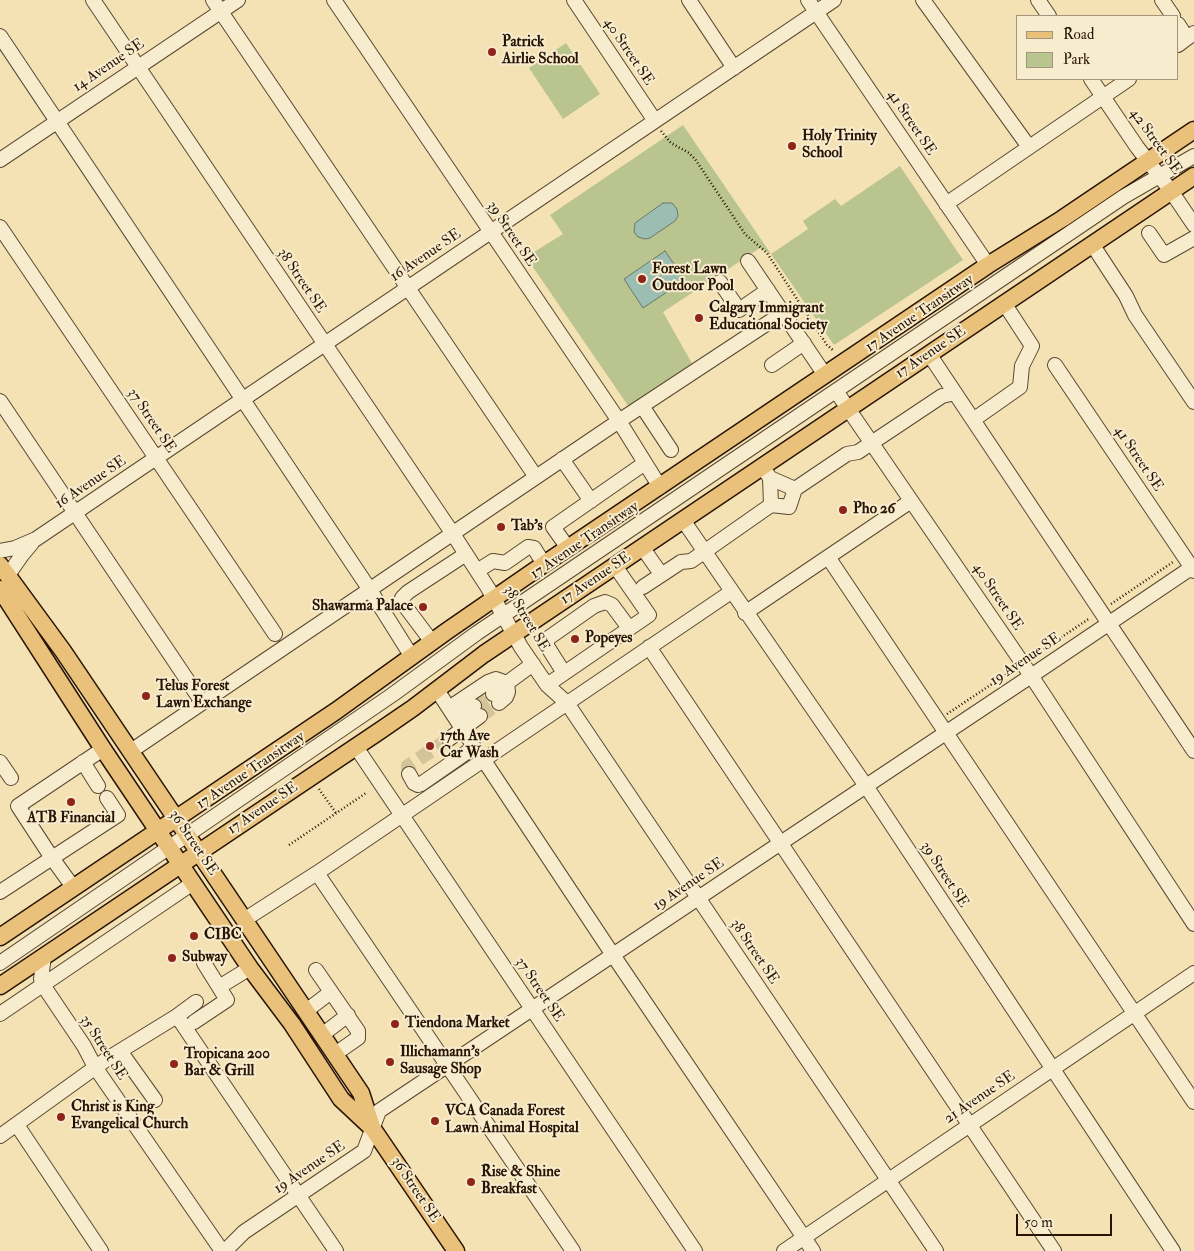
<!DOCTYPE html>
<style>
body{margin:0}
#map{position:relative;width:1194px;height:1251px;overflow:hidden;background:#f4e2b5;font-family:"IM FELL Double Pica",serif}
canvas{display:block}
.legend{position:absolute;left:1016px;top:15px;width:162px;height:65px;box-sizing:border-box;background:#f8eccf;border:1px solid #a4967e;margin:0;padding:6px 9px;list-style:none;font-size:15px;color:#271404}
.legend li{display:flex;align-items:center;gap:10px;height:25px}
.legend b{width:25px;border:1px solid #a4967e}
.scale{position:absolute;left:1016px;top:1214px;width:96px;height:22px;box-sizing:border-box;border:2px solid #271404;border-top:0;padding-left:6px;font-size:15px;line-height:18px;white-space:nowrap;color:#271404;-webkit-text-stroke:4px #f8eccf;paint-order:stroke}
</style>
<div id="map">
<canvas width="1194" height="1251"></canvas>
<ul class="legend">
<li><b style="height:6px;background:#eac17a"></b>Road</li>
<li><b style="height:14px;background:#b9c48f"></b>Park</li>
</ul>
<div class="scale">50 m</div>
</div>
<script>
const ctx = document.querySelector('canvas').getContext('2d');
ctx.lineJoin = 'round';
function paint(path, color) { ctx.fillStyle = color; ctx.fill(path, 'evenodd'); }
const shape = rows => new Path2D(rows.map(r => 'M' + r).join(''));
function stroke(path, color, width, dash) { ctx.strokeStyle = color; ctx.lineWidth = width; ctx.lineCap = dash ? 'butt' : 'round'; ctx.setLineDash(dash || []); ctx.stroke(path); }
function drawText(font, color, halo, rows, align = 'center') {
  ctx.font = font + ' "IM FELL Double Pica",serif'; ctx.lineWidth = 4; ctx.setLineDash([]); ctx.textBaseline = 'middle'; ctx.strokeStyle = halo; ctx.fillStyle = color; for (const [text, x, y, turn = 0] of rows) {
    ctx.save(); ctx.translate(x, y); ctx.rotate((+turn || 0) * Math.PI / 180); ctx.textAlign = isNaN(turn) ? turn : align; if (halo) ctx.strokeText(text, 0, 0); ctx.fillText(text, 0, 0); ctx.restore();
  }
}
const green = shape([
 [566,43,600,94,563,119,529,68],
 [683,125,771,254,808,229,803,221,835,199,841,206,900,166,963,260,834,345,771,254,760,248,663,312,694,367,631,410,526,257,563,234,550,215]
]);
const water = shape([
 [663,203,672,203,677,209,678,216,675,221,650,238,645,239,638,237,634,232,635,223,663,203],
 [665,251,685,280,643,308,624,279,665,251]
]);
const minorTunnel = shape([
 [474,706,493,694],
 [480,716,499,703],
 [409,774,408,766,449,739]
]);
const path = shape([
 [661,131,671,143,689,153,695,159,745,234,767,253,827,345,834,351],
 [1111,604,1173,562],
 [1032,657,1090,618],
 [947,714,1013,670],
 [319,789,336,813],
 [289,845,366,793]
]);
const minor = shape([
 [93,0,453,534,488,588,521,647,547,685,567,703,936,1251],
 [213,0,536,477],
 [334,0,619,421,660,487],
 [574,0,655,121],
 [689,0,734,68],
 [808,0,988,265],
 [923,0,1029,147],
 [1038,0,1049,16],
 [1162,0,1173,16],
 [1178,24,1187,38],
 [0,36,370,590,412,657],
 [1178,45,1194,33],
 [1091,79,1137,147,1171,191,1194,225],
 [0,160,238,0],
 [946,204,1129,79],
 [0,227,275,634],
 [1149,233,1164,255,1194,238],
 [1092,244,1126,296,1135,315,1194,402],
 [748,261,825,375],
 [720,282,739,310,768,290],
 [929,354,1194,751],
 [772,365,804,343],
 [1055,365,1194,571],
 [836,391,1034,680,1194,924],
 [0,401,202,702],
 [642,406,671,450],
 [973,420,1020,387,1022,366,1032,346,1004,303],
 [562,459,591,501],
 [762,466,770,478,771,505],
 [770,478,795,489],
 [683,520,866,786,1173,1251],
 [642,547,661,574],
 [568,548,553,527,645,463],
 [0,551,15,548,36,539,834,0],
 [828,557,1194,1102],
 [477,571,493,561,505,563,528,547,534,548,544,564],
 [8,575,22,555,32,543],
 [643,587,681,562,691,561,771,505,789,507,795,489,847,454,858,452,942,396,955,393],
 [745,613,911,501],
 [432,642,402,602,402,598,408,592,466,554],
 [649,647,1054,1251],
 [564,673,547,646,547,639,594,606,605,602,612,605,629,628],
 [547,685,649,615,615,566],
 [493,694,507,683],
 [499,703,506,697,508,692,507,683],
 [449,708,488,682,496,679,507,683,533,664],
 [456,718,474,706],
 [449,739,480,716],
 [356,747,695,1251],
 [131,751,619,421,783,313],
 [483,759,613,955,813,1251],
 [0,762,11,778],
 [83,762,98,786],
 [409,774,414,783,418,785,421,784,470,750,473,745,437,690],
 [317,873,573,1251],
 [73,887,52,858,118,815,107,798],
 [0,892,52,858,18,806,103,749],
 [244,920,317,873,731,592],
 [44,956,41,979,43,985,84,1046,95,1067,222,1251],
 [0,963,392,695,477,633,1123,197,1194,156],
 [204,963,219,987,250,968],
 [316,970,358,1031,358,1038,335,1054],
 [306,1011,331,992],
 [0,1014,193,883],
 [177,1016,336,1251],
 [194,1022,227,1000,219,987],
 [322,1035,348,1015],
 [120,1051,155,1100],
 [17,1125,101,1251],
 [0,1136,107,1059,177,1016,196,1002],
 [225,1251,244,1232,364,1151,379,1111,1031,676,1194,566],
 [784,1251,1194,973]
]);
const major = shape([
 [0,565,63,651,361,1093,372,1127],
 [0,589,103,749,250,968,292,1024,341,1099,373,1129,456,1251],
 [0,937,336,711,447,631,544,564,988,265,1062,219,1194,130],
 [0,986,381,730,413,708,484,654,1194,176]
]);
const markers = [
 [492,52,5,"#8f2418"],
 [792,146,5,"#8f2418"],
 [642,279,5,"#8f2418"],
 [699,318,5,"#8f2418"],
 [843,510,5,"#8f2418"],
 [501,527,5,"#8f2418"],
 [423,607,5,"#8f2418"],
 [575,639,5,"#8f2418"],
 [146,696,5,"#8f2418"],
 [430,746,5,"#8f2418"],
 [71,802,5,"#8f2418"],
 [194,936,5,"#8f2418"],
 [172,958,5,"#8f2418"],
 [395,1024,5,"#8f2418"],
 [390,1062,5,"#8f2418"],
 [174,1064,5,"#8f2418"],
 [61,1117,5,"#8f2418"],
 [435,1121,5,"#8f2418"],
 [471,1182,5,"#8f2418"]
];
const poiNames = [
 ["Patrick",502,43],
 ["Airlie School",502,60],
 ["Holy Trinity",802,137],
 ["School",802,154],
 ["Forest Lawn",652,270],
 ["Outdoor Pool",652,287],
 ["Calgary Immigrant",709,309],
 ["Educational Society",709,326],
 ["Pho 26",853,510],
 ["Tab's",511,527],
 ["Shawarma Palace",413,607,"right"],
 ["Popeyes",585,639],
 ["Telus Forest",156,687],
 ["Lawn Exchange",156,704],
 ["17th Ave",440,737],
 ["Car Wash",440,754],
 ["ATB Financial",71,819,"center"],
 ["CIBC",204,936],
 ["Subway",182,958],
 ["Tiendona Market",405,1024],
 ["Illichamann's",400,1053],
 ["Sausage Shop",400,1070],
 ["Tropicana 200",184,1055],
 ["Bar & Grill",184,1072],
 ["Christ is King",71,1108],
 ["Evangelical Church",71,1125],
 ["VCA Canada Forest",445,1112],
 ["Lawn Animal Hospital",445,1129],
 ["Rise & Shine",481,1173],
 ["Breakfast",481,1190]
];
const streetNames = [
 ["40 Street SE",628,52,56],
 ["14 Avenue SE",109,66,-34],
 ["41 Street SE",911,123,56],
 ["42 Street SE",1155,142,54],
 ["39 Street SE",511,234,56],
 ["16 Avenue SE",426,256,-34],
 ["38 Street SE",301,281,56],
 ["17 Avenue Transitway",920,314,-34],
 ["17 Avenue SE",931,353,-34],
 ["37 Street SE",151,421,56],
 ["41 Street SE",1138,459,56],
 ["16 Avenue SE",91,483,-34],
 ["17 Avenue Transitway",585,541,-34],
 ["17 Avenue SE",596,579,-34],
 ["40 Street SE",997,597,56],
 ["38 Street SE",526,619,59],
 ["19 Avenue SE",1026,660,-34],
 ["17 Avenue Transitway",251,771,-34],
 ["17 Avenue SE",263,809,-34],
 ["36 Street SE",193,843,56],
 ["39 Street SE",944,875,57],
 ["19 Avenue SE",689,885,-34],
 ["38 Street SE",754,952,56],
 ["37 Street SE",539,990,56],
 ["35 Street SE",103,1048,57],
 ["21 Avenue SE",980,1098,-34],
 ["19 Avenue SE",310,1168,-34],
 ["36 Street SE",415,1190,56]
];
paint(green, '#b9c48f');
paint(water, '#9cbdb1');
stroke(water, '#6d796c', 1);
stroke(minorTunnel, '#d5c39a', 14, [14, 7]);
stroke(minor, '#5a4830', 16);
stroke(major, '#271404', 19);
stroke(path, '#271404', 2.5, [1, 2.5]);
stroke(minor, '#f8eccf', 14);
stroke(major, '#eac17a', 16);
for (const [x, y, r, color] of markers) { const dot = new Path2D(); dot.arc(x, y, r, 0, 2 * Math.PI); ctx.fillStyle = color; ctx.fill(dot); stroke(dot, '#f8eccf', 2); }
drawText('bold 15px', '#271404', '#f8eccf', poiNames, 'left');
drawText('15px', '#271404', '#f8eccf', streetNames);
</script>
